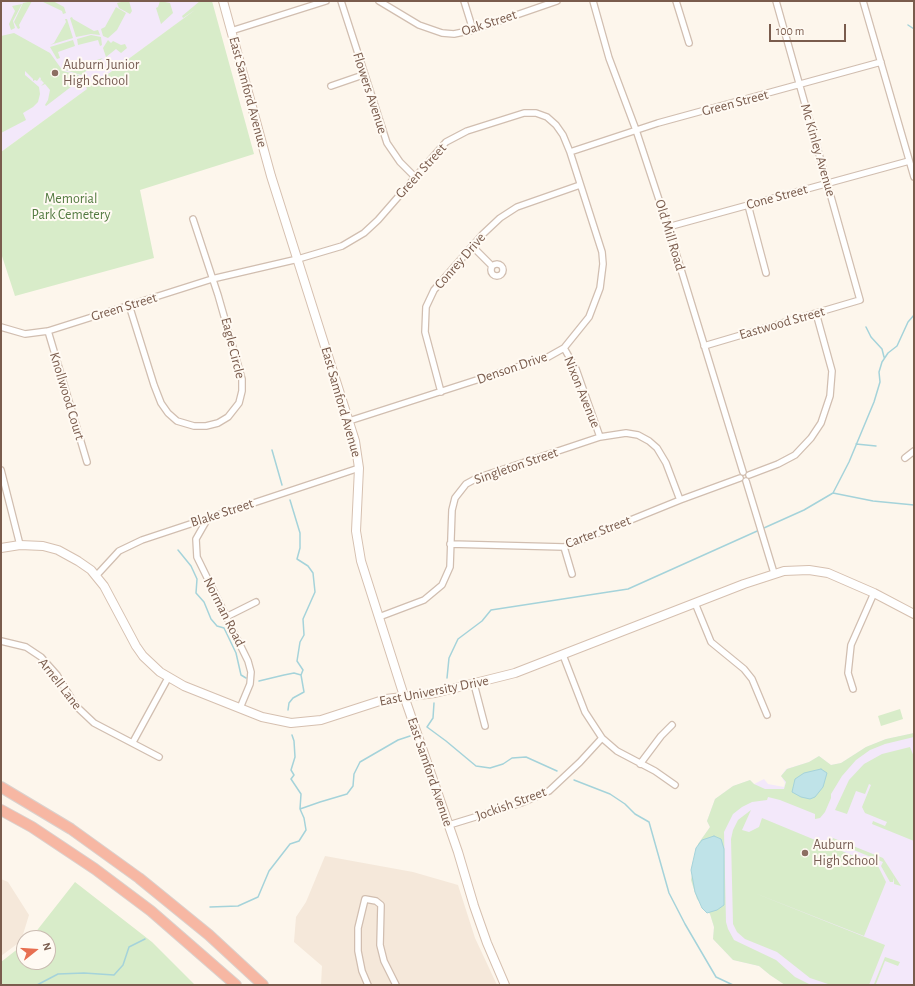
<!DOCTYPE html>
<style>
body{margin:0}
#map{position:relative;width:915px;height:986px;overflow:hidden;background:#fdf6ec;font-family:"Alegreya Sans",sans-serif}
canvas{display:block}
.frame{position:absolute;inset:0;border:2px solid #7a5c4d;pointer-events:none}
.north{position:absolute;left:16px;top:930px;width:40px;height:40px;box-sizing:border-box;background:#fffaf3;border:1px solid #cabbb1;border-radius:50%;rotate:73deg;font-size:11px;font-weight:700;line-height:16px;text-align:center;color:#7a5c4d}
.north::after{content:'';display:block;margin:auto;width:14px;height:18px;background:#e76f51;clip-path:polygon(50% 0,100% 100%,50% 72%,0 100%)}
.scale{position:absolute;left:769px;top:24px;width:77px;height:18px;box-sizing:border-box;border:2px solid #7a5c4d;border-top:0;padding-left:5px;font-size:12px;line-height:14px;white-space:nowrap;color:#7a5c4d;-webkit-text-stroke:3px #fffaf3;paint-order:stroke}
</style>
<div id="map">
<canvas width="915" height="986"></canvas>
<div class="frame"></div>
<div class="north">N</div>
<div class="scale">100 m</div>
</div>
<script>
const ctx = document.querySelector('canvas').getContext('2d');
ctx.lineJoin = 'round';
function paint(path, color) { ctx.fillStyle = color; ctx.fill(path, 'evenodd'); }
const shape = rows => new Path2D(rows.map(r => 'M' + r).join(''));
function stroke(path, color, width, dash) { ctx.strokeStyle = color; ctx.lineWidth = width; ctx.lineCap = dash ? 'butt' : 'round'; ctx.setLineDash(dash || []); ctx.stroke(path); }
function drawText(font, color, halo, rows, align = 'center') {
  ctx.font = font + ' "Alegreya Sans",sans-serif'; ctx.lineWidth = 4; ctx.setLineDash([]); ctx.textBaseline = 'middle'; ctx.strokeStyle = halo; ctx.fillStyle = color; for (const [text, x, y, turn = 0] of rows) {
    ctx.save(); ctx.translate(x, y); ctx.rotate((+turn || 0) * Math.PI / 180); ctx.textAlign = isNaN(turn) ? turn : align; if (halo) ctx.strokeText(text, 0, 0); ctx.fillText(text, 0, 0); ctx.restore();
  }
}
const residential = shape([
 [325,856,413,872,458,885,475,938,497,985,321,985,322,966,294,942,296,917,306,902],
 [1,879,8,882,29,915,21,941,1,956]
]);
const education = shape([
 [1,1,208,1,1,152],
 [914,733,914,985,785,985,770,975,759,966,733,960,713,939,714,927,710,914,697,899,691,880,698,844,710,827,707,821,715,799,733,786,750,780,754,784,764,779,768,784,784,787,785,783,781,776,786,769,809,762,819,756,831,765,841,763,866,747,886,739]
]);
const green = shape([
 [32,1,19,25,20,28,18,29,14,22,23,3],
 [41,1,53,1,64,7,66,13,63,14,62,11],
 [125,1,129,1,132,11,130,14,119,8,117,3],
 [160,1,170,3,173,13,161,24,156,8,158,7],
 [200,1,212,1,254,154,140,190,154,258,15,296,1,253,1,152,87,89,85,84,91,82,93,85,195,10,183,18,182,16],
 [22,4,13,21,15,28,11,30,9,24,15,11,12,6],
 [116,7,126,13,117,30,108,38,103,36,101,29,105,27],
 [72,17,73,19,94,31,98,30,100,35,91,34,76,37,70,18],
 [65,19,67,19,73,38,50,45,54,43,66,22],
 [14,33,50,53,63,71,79,75,75,81,56,88,75,81,76,83,46,106,45,105,48,100,50,90,45,84,41,86,44,83,41,80,40,81,41,79,40,77,37,81,35,80,33,81,33,79,25,71,25,75,39,87,40,94,38,102,33,107,23,113,26,120,1,133,1,36],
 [91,35,101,37,102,45,100,46,98,40,78,45,77,39],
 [73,40,75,46,58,52,60,58,57,59,50,47],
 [108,40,111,43,113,41,121,45,125,44,127,48,121,53,116,49,106,57,103,48],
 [103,58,81,75,65,70],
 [900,709,903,719,881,726,878,716],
 [914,733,914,737,885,744,870,750,856,760,842,776,831,794,831,798,825,812,820,818,815,819,815,814,780,800,768,797,767,800,752,802,742,807,733,814,724,832,726,922,728,929,734,940,776,960,795,977,811,985,785,985,770,975,759,966,733,960,713,939,714,927,710,914,697,899,691,880,698,844,710,827,707,821,715,799,733,786,750,780,754,784,765,789,784,789,786,782,781,776,787,769,809,762,819,756,831,765,841,763,866,747,886,739],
 [910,747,914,757,914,841,872,824,873,821,885,826,887,822,865,813,862,807,871,785,869,784,865,794,856,791,847,814,835,810,849,780,864,764,882,754],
 [751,810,742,830,749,832,759,827,762,818,878,866,886,882,864,936,752,892,885,945,869,985,831,985,810,978,777,952,745,939,737,932,733,924,731,839,733,830,738,820],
 [833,838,883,858,901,886,894,884,894,878,893,882,890,882,881,866,883,862,832,841],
 [75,882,152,942,195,985,1,985,1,962,24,944,24,962,48,962,48,938,31,938],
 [885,957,900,962,898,966,885,961,876,984,874,984]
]);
const water = shape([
 [821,769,827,773,823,787,815,797,810,799,801,797,792,792,795,779,804,773,821,769],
 [714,836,721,839,724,849,724,905,717,910,707,913,702,908,695,892,691,870,696,848,702,840,714,836]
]);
const stream = shape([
 [908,25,914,29],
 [866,327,871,337,882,349,884,357],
 [856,444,876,446],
 [272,450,282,485],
 [833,493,849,462,874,402,880,382,879,372,882,362,888,353,897,346,908,322,914,315],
 [178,550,191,566,197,579,196,593,204,602,211,619,217,626,224,628,236,653,241,675,246,678],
 [447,678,449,658,458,639,482,621,491,610,628,589,804,510,833,493,873,501,914,505],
 [259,681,284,675,294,673,301,675],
 [434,703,433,718,427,727,446,741,476,766,490,768,503,764,512,758,526,757,557,771],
 [288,710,289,703,293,698,304,692,301,675,303,670,297,661,300,642,304,635,303,619,315,592,313,573,308,566,297,559,300,548,300,533,290,500],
 [292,735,294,741,295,757,291,770,294,775,291,779,301,794,300,809],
 [574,780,610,794,625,804,635,814,649,822,669,893,685,924,716,977,733,985],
 [210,907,238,906,258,897,269,871,290,844,299,841,306,830,304,818,300,809,320,802,347,794,353,786,354,774,360,762,398,740,410,736],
 [37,985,58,974,84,973,114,975,123,965,129,947,145,939]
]);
const street = shape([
 [341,1,387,143,400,162,415,177],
 [379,1,419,25,442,33,454,34,473,30,557,1],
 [464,1,473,30],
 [593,1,609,58,636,130,668,227,743,472],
 [676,1,689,43],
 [863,1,914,177],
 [231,31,326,1],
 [331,86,363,75],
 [570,152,658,123,881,62],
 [748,205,766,273],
 [668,227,909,161],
 [472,246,492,266],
 '491 270a6 6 0 1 1 12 0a6 6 0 1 1-12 0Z',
 [129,305,154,385,161,403,168,413,177,421,194,426,206,426,218,423,228,417,239,403,242,391,242,379,218,295,193,219],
 [1,327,25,334,48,331,212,279,298,259,342,246,364,233,378,220,446,142,467,131,524,113,536,113,547,117,556,125,563,135,570,152,602,252,603,264,600,288,589,317,564,348,548,357,349,421],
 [48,331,87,462],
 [704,346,860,300,776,1],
 [564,348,576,369,600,437],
 [441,392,425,332,426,307,434,290,483,234,500,218,517,207,580,185],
 [905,458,914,451],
 [1,470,20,545],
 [749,475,778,464,795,455,811,438,821,423,830,396,832,371,816,313],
 [746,481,774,573],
 [208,518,196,539,197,557,248,661,251,672,250,684,240,708],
 [450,544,564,547,680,500,740,478],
 [564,547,572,574],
 [96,576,119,551,142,540,359,468],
 [695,603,711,642,744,669,752,679,767,715],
 [226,617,256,602],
 [379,617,424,600,442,585,450,567,452,510,455,498,466,484,477,478,600,437,626,433,638,435,649,441,657,448,666,463,680,500],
 [1,641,26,647,41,657,57,675,76,706,94,723,159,757],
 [563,655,585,712,602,738,617,751,655,771,675,785],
 [474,684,485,726],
 [853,689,848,673,851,645,874,593],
 [133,742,168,678],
 [640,764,661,736,672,725],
 [449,825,521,803,549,791,580,762,602,738],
 [368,985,362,971,358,951,358,928,365,899,376,901,381,905,380,945,384,961,396,985]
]);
const secondary = shape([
 [223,1,271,176,355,441,359,468,356,531,361,561,404,696,458,852,474,906,487,943,505,985],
 [1,548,20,545,43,546,58,550,78,561,91,570,104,586,136,646,143,656,160,672,184,686,262,717,291,723,321,720,386,699,435,693,515,673,744,584,784,571,809,570,828,573,874,593,914,614]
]);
const highway = shape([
 [1,787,71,829,139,878,209,935,263,985],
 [1,810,32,827,95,869,151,911,236,985]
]);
const markers = [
 [55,73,4,"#8d6e63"],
 [805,853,4,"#8d6e63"]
];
const streetNames = [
 ["Oak Street",489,23,-18],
 ["East Samford Avenue",248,92,75],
 ["Flowers Avenue",370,93,72],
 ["Green Street",735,103,-15],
 ["Mc Kinley Avenue",818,150,74],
 ["Green Street",421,171,-48],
 ["Cone Street",777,197,-15],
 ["Old Mill Road",670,235,73],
 ["Conrey Drive",460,261,-49],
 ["Green Street",124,307,-17],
 ["Eastwood Street",782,323,-16],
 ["Eagle Circle",233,348,76],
 ["Denson Drive",512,368,-19],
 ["Nixon Avenue",582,392,68],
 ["Knollwood Court",67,396,73],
 ["East Samford Avenue",341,402,74],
 ["Singleton Street",516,466,-19],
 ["Blake Street",222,513,-18],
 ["Carter Street",598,532,-21],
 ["Norman Road",224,612,63],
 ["Arnell Lane",60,684,52],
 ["East University Drive",434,691,-11],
 ["East Samford Avenue",430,772,71],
 ["Jockish Street",511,804,-20]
];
const educationNames = [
 ["Auburn Junior",63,65],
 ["High School",63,81],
 ["Auburn",813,845],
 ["High School",813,861]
];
const parkNames = [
 ["Memorial",71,199],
 ["Park Cemetery",71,215]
];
paint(residential, '#f5e8da');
paint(education, '#f3e8fa');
paint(green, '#d8ecc9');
paint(water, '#bfe3e8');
stroke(water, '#a5d3da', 1);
stroke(stream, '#a5d3da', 1.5);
stroke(street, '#d1beb0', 8);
stroke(secondary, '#d6c0b0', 10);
stroke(highway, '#dad1cd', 12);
stroke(street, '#fff', 5.5);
stroke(secondary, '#fff', 8);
stroke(highway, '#f7b7a3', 10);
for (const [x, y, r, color] of markers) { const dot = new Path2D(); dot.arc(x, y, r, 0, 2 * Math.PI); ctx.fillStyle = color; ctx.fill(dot); stroke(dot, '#fffaf3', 1.5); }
drawText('14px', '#7a5c4d', '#fffaf3', streetNames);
drawText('14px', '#785e54', '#fffaf3', educationNames, 'left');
drawText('14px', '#537a41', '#fffaf3', parkNames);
</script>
